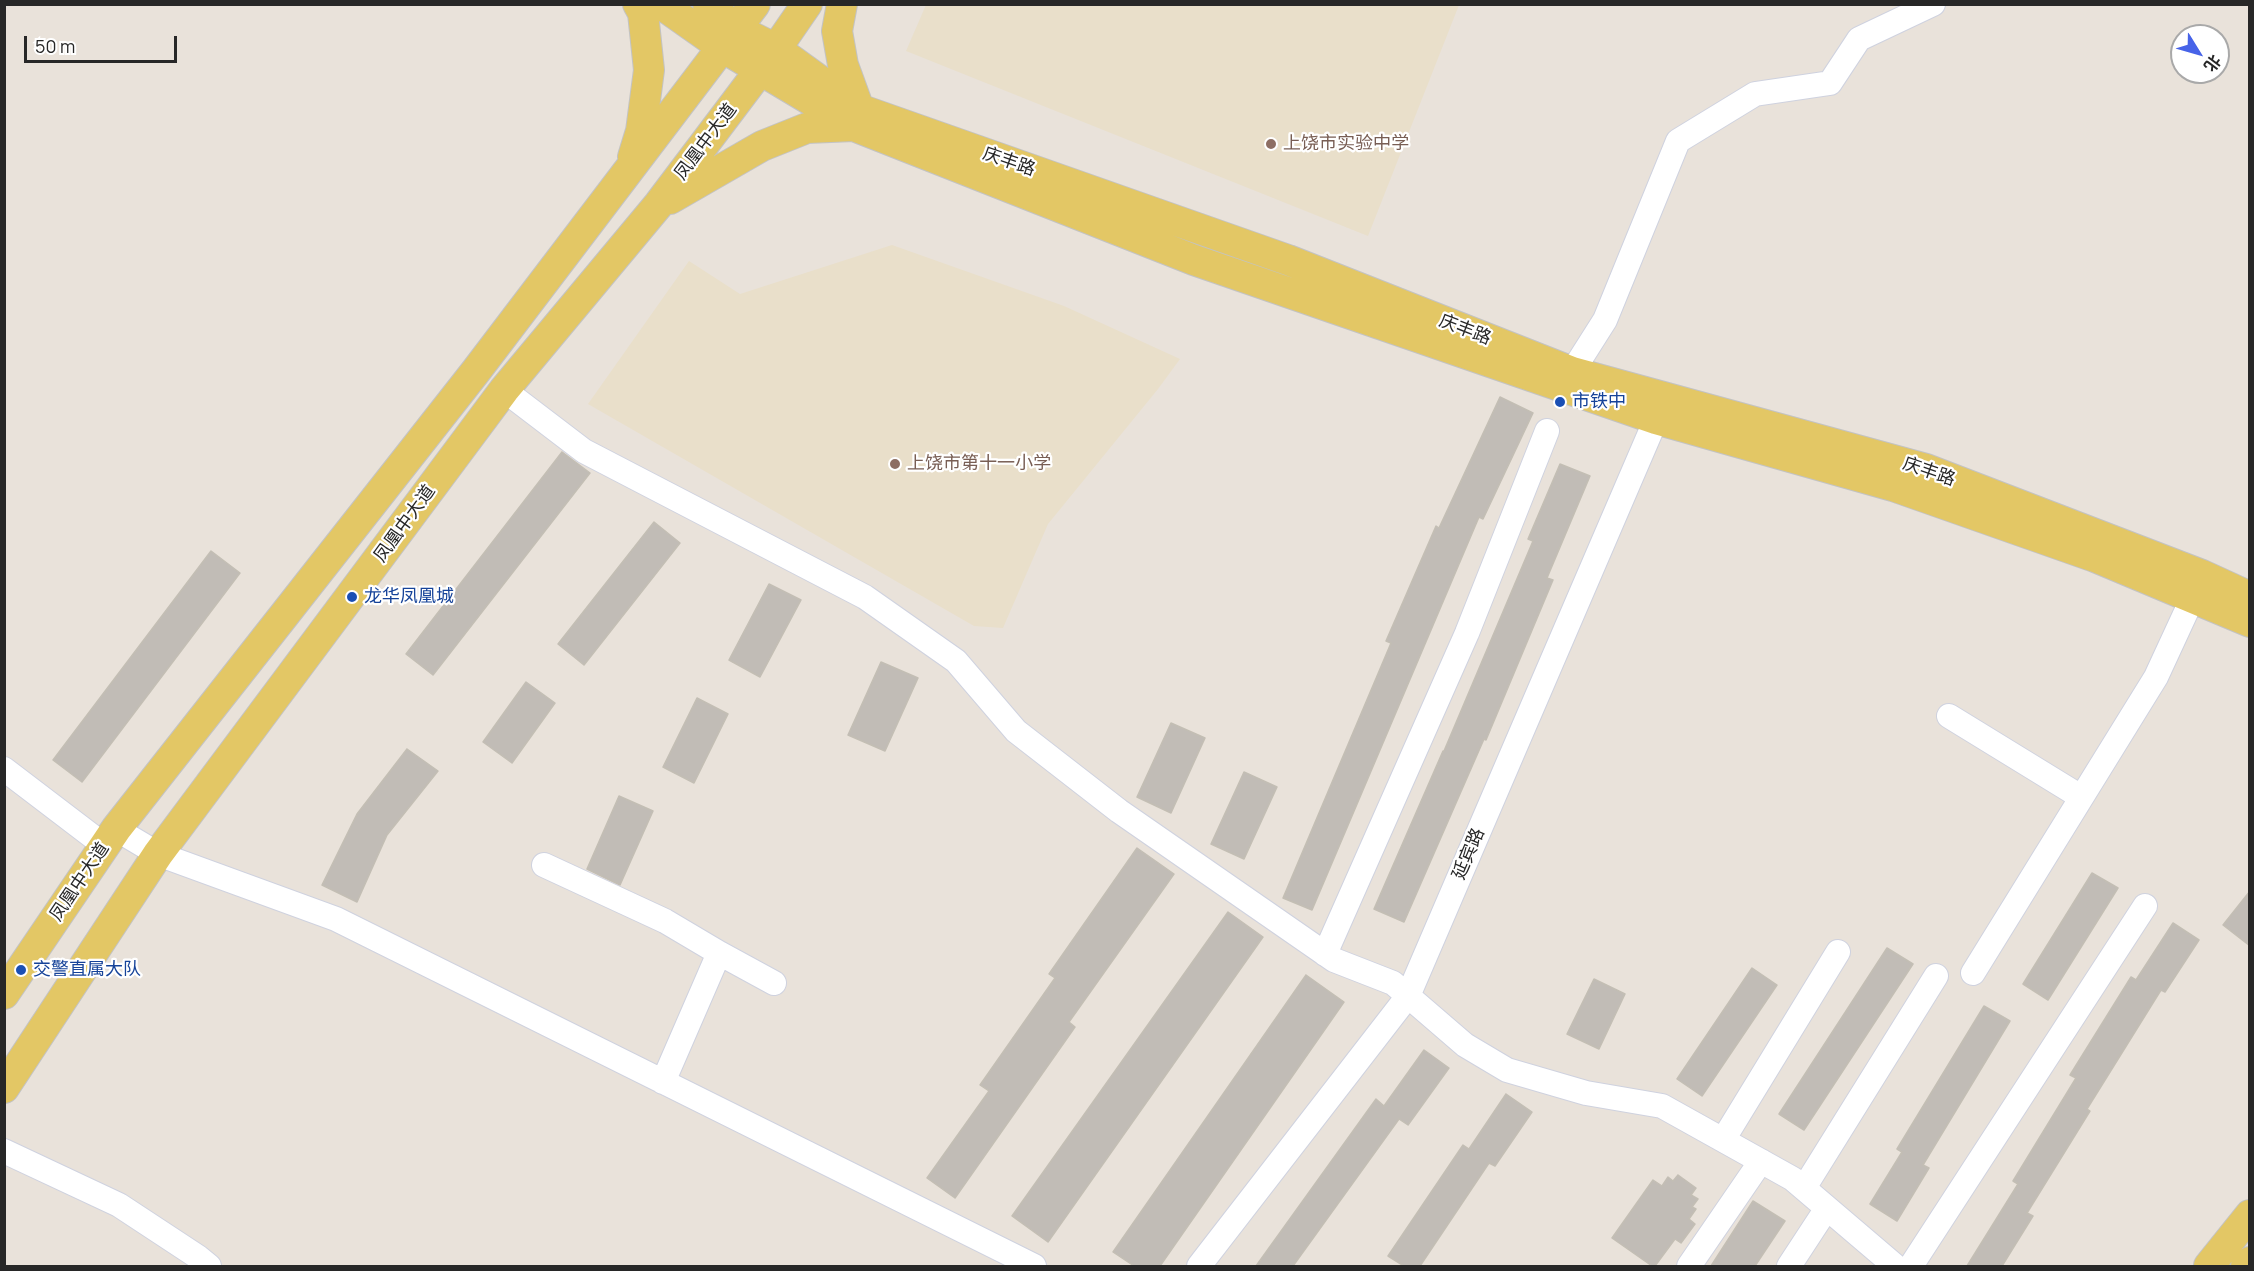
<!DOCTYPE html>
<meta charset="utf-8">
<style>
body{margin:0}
#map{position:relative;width:2254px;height:1271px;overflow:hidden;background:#e9e2da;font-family:Manrope,"Noto Sans SC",sans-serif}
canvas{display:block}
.frame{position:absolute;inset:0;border:6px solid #272727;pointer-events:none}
.north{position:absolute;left:2170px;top:24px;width:60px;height:60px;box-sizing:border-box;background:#fff;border:2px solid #a9a9a9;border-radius:50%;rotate:127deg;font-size:16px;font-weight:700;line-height:24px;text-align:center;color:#272727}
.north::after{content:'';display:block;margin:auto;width:21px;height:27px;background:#4763e8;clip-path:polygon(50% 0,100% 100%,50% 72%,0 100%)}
.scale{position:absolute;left:24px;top:36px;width:153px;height:27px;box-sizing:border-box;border:3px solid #272727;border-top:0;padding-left:8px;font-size:18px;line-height:21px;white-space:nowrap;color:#272727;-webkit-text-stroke:4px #fff;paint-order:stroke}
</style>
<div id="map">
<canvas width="2254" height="1271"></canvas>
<div class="frame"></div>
<div class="north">北</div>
<div class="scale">50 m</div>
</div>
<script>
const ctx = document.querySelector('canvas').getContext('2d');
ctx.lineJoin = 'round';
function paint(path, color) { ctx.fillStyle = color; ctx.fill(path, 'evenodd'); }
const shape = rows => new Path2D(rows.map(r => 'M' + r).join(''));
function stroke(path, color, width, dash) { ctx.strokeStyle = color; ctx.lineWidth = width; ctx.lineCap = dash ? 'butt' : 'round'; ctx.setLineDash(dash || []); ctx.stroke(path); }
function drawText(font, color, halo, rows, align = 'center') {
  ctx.font = font + ' Manrope,"Noto Sans SC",sans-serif'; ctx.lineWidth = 4.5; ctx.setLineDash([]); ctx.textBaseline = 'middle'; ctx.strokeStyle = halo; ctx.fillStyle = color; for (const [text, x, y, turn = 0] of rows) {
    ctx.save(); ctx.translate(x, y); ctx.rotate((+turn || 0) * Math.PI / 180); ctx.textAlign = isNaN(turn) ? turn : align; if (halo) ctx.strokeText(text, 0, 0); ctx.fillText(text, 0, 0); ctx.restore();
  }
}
const education = shape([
 [926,5,926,4,1459,5,1368,236,906,51],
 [892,245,1064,306,1180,359,1158,389,1048,524,1003,628,974,626,588,404,689,261,740,294]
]);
const building = shape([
 [1500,397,1533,413,1483,519,1479,517,1312,910,1283,898,1391,643,1386,641,1436,526,1439,528,1500,397],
 [562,452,590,473,433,675,406,654,562,452],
 [1560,464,1590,476,1547,578,1553,580,1486,740,1484,739,1404,922,1374,909,1443,751,1444,751,1533,541,1528,539,1560,464],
 [654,522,680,543,584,665,558,644,654,522],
 [211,551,240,573,82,782,53,760,211,551],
 [769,584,801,600,760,677,729,660,769,584],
 [881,662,918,678,885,751,848,735,881,662],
 [526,682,555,703,512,763,483,742,526,682],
 [697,698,728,714,694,783,663,767,697,698],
 [1171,723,1205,738,1171,813,1137,797,1171,723],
 [407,749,438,771,387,835,357,902,322,885,357,814,407,749],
 [1244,772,1277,787,1244,859,1211,844,1244,772],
 [619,796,653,811,620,885,587,869,619,796],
 [1137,848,1174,874,1069,1022,1075,1027,955,1198,927,1178,989,1091,980,1085,1055,978,1049,974,1137,848],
 [2092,873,2118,888,2048,1000,2023,984,2092,873],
 [2250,891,2250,946,2223,925,2250,891],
 [1228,912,1263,937,1048,1242,1012,1216,1228,912],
 [2173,923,2199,940,2165,992,2161,990,2087,1109,2090,1111,2027,1213,2033,1216,2002,1266,1967,1266,2018,1184,2013,1181,2076,1078,2070,1075,2131,977,2136,980,2173,923],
 [1887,948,1913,964,1804,1130,1779,1114,1887,948],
 [1752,968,1777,985,1702,1096,1677,1079,1752,968],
 [1306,975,1344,1002,1160,1266,1134,1266,1113,1252,1306,975],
 [1594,979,1625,994,1599,1049,1567,1034,1594,979],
 [1984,1006,2010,1021,1923,1165,1929,1168,1897,1221,1870,1204,1902,1152,1897,1149,1984,1006],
 [1424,1050,1449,1068,1408,1125,1399,1119,1293,1266,1256,1266,1376,1099,1384,1106,1424,1050],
 [1506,1094,1532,1112,1495,1166,1489,1163,1420,1266,1404,1266,1388,1256,1463,1145,1469,1149,1506,1094],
 [1678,1175,1696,1188,1691,1195,1698,1199,1692,1207,1696,1209,1689,1219,1695,1224,1681,1243,1675,1239,1655,1266,1652,1266,1612,1238,1653,1180,1662,1186,1668,1177,1673,1181,1678,1175],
 [1753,1201,1785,1221,1755,1266,1711,1266,1753,1201]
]);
const minor = shape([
 [1572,372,1605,320,1678,141,1755,94,1830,83,1859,39,1933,4],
 [504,390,584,451,865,597,956,661,1016,731,1119,811,1334,960,1393,983,1465,1045,1507,1070,1586,1093,1662,1106,1793,1179,1895,1266],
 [1949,716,2081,797],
 [4,769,105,846],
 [116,829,158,854,336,919,1034,1266],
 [544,865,665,921,719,953,663,1082],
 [719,953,774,983],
 [1325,954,1467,633,1547,431],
 [1973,973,2156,677,2199,584],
 [1723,1140,1838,952],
 [4,1151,119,1205,198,1257,209,1266],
 [1804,1188,1936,976],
 [1199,1266,1408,996,1663,403],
 [1689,1266,1761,1161],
 [1789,1266,1827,1208],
 [1911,1266,2145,906]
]);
const major = shape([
 [661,4,722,47,854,126,1194,260,1656,419,1893,486,2095,557,2250,622],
 [708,4,736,29,776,49,859,109,1288,260,1572,372,1926,469,2202,575,2250,597],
 [842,4,837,31,843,65,859,109],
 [633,157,641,131,649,70,643,13,638,4],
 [670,199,762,146,807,128,854,126],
 [4,994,116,829,476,371,755,4],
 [4,1088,158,854,504,390,659,204,776,49,807,4],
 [2209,1266,2250,1215],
 [2246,1266,2250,1262]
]);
const markers = [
 [1271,144,6,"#8d6e63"],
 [1560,402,6,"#1a4fb4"],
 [895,464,6,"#8d6e63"],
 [352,597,6,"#1a4fb4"],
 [21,970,6,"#1a4fb4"]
];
const streetNames = [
 ["凤凰中大道",706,142,-53],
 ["庆丰路",1009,162,19],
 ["庆丰路",1465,330,21],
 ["庆丰路",1929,472,19],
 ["凤凰中大道",405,524,-54],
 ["延宾路",1469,854,-67],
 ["凤凰中大道",80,882,-56]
];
const educationNames = [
 ["上饶市实验中学",1283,144],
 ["上饶市第十一小学",907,464]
];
const transitNames = [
 ["市铁中",1572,402],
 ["龙华凤凰城",364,597],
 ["交警直属大队",33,970]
];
paint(education, '#e9dfca');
paint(building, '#c1bcb6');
stroke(building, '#c3beb4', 1.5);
stroke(minor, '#cfd2df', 26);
stroke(major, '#c3c3c3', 32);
stroke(minor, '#fff', 24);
stroke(major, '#e3c765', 30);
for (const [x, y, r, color] of markers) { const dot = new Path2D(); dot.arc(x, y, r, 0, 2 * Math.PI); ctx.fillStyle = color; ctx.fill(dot); stroke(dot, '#fff', 2); }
drawText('18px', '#272727', '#fff', streetNames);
drawText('18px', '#785e54', '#fff', educationNames, 'left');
drawText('18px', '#164399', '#fff', transitNames, 'left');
</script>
